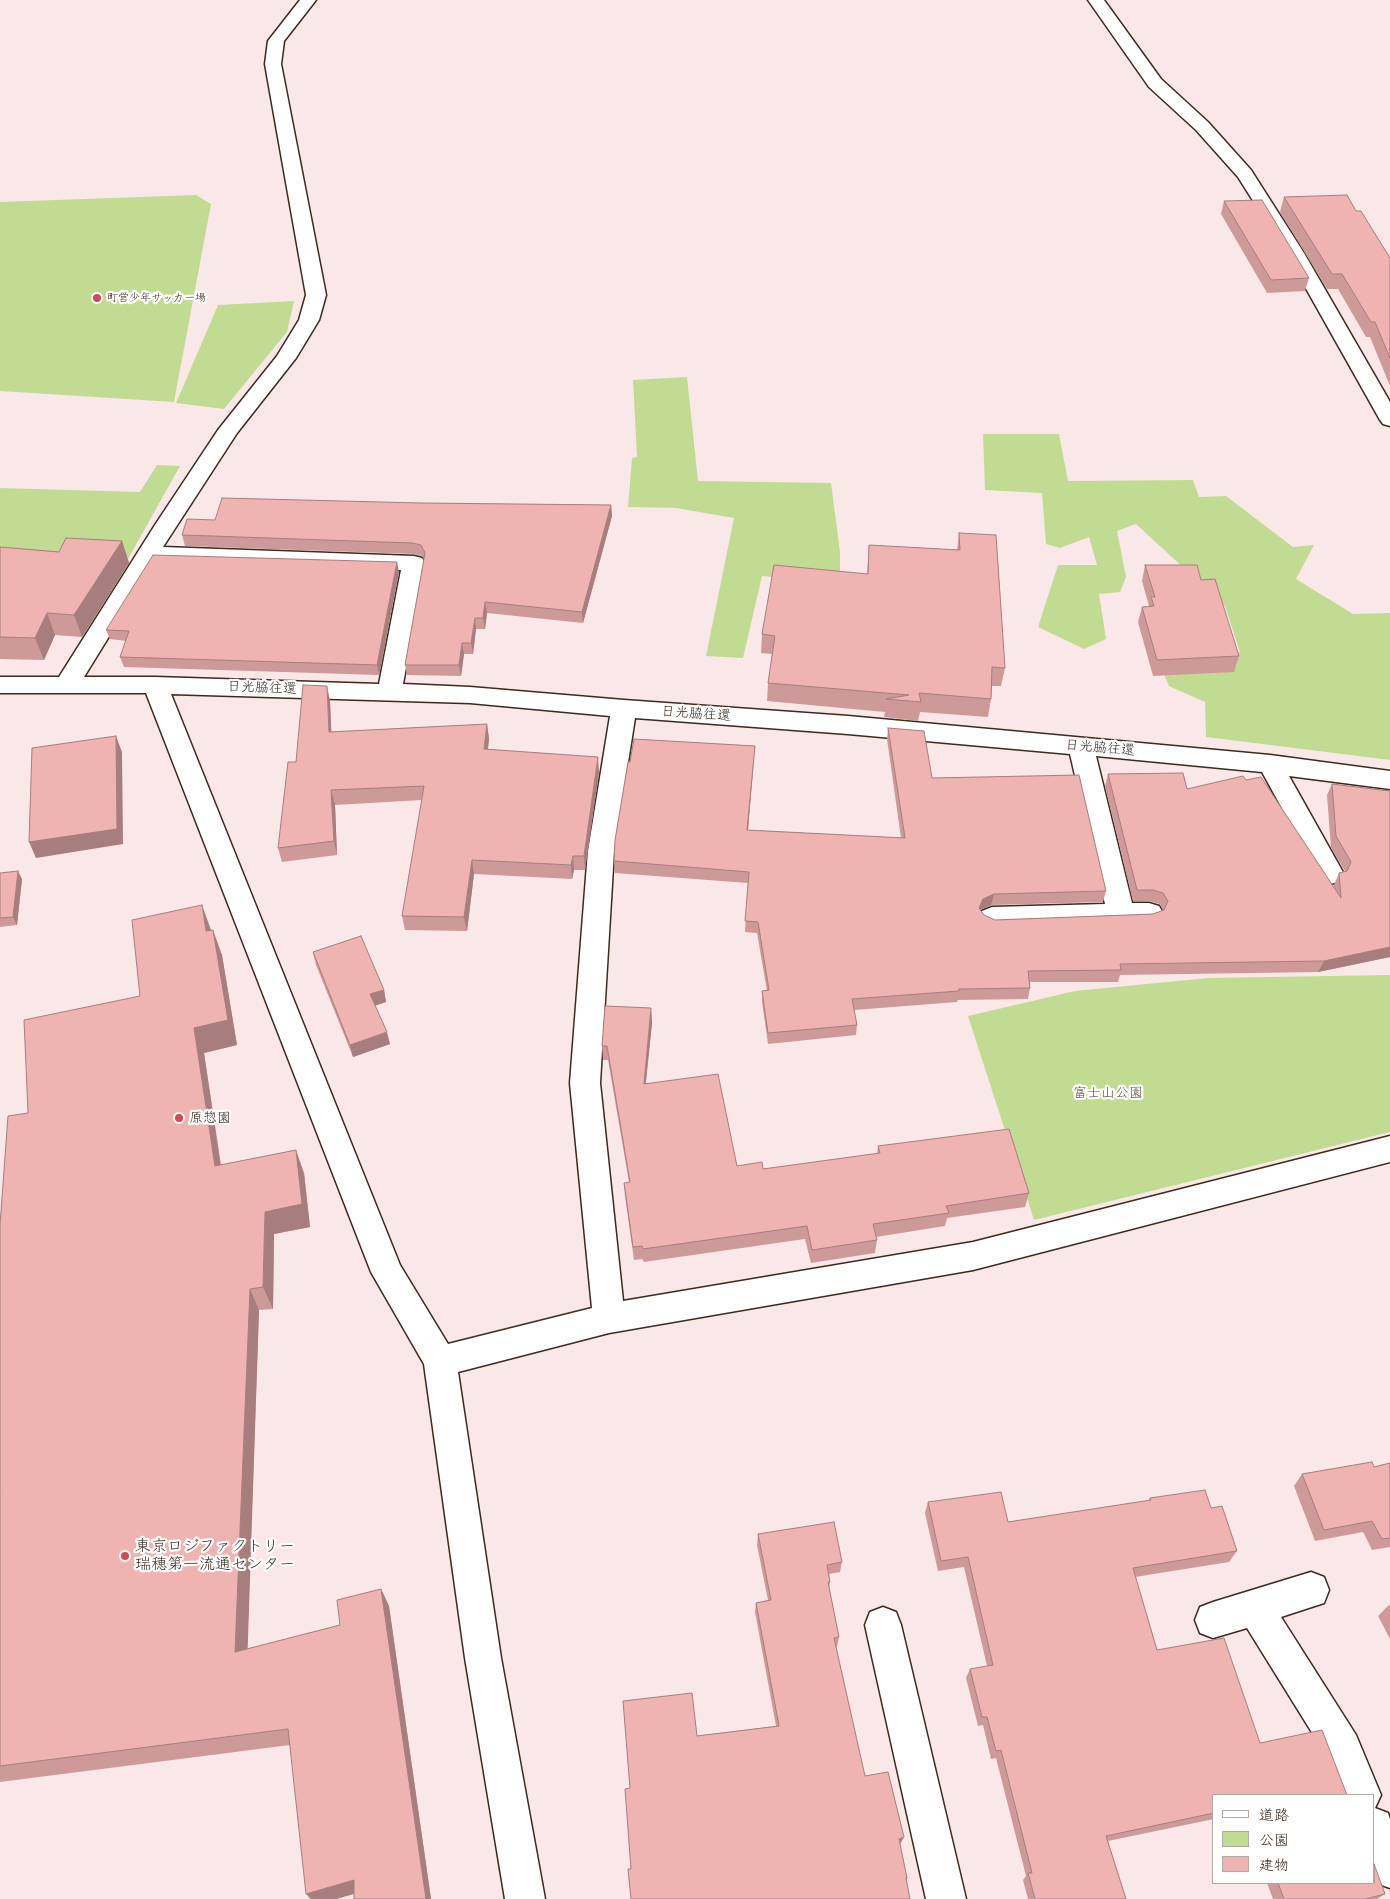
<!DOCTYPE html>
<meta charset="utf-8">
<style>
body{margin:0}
#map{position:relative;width:1390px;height:1899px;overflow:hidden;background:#fae8e8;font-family:"Patrick Hand","Klee One",sans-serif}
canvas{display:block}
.legend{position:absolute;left:1212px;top:1794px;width:162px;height:90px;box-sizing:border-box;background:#fff;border:1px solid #b1aaa5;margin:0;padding:6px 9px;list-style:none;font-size:15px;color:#3b2a1e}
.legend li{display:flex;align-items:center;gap:10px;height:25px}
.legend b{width:25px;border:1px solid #b1aaa5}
</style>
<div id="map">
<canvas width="1390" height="1899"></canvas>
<ul class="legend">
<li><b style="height:6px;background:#fff"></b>道路</li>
<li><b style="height:14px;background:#c2db92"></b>公園</li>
<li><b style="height:14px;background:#efb3b2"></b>建物</li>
</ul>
</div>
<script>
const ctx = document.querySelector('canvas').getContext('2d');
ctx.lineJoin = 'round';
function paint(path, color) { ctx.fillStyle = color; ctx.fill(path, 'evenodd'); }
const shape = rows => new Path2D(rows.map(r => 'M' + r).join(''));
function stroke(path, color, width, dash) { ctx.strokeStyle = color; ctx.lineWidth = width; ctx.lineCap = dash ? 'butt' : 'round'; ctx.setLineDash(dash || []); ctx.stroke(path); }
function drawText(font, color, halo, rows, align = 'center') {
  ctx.font = font + ' "Patrick Hand","Klee One",sans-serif'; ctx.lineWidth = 4.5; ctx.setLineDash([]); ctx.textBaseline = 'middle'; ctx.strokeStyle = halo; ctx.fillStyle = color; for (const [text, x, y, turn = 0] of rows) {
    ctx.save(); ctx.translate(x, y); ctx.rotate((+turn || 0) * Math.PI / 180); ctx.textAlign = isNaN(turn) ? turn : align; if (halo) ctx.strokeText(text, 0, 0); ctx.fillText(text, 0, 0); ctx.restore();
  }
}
const green = shape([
 [196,195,211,204,174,402,0,391,0,202],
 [294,301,287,332,224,409,176,403,218,305],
 [687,377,698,481,831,483,840,552,840,583,762,576,743,658,706,656,734,518,676,508,628,507,632,458,637,457,633,380],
 [983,434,1059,434,1068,481,1193,480,1199,497,1226,496,1293,547,1314,545,1296,579,1353,614,1390,613,1390,760,1206,737,1205,702,1169,686,1156,655,1240,652,1225,606,1136,524,1117,531,1126,577,1120,592,1099,594,1106,639,1084,649,1038,627,1058,565,1097,565,1089,537,1060,548,1046,544,1042,493,985,490],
 [157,465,180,466,128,559,71,556,0,565,0,488,140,492],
 [1390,975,1390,1132,1034,1220,968,1016,1075,991,1208,978]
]);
const minor = shape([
 [300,0,316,0,284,41,281,64,326,295,319,320,296,358,237,433,163,547,414,556,422,558,425,563,403,684,470,687,624,700,848,716,1270,755,1390,771,1390,789,1289,776,1344,874,1340,881,1331,884,1322,881,1262,772,1096,756,1132,903,1149,903,1159,906,1163,913,1159,920,1149,923,992,929,982,925,978,918,982,911,992,907,1105,904,1070,754,848,734,635,718,614,851,600,1083,623,1301,973,1242,1390,1136,1390,1162,973,1270,609,1333,458,1372,501,1658,545,1899,505,1899,465,1658,424,1364,371,1272,146,693,0,693,0,677,59,677,155,525,218,430,277,356,299,320,306,295,265,64,268,41,300,0],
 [155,562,401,570,379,684,155,677,84,677,155,562],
 [171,694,470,703,610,716,588,851,570,1083,592,1308,448,1344,400,1265,171,694],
 [1088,0,1104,0,1161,79,1208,122,1251,170,1304,253,1390,402,1390,426,1383,424,1380,420,1286,253,1238,177,1196,130,1149,87,1088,0],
 [1311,1572,1324,1577,1329,1590,1324,1603,1281,1617,1356,1735,1381,1795,1375,1808,1388,1813,1390,1819,1390,1888,1376,1883,1374,1877,1374,1795,1343,1795,1329,1760,1247,1628,1213,1638,1200,1633,1195,1620,1200,1607,1213,1602,1311,1572],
 [883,1607,896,1612,901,1625,966,1899,926,1899,865,1625,870,1612,883,1607]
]);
const wall = shape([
 [1284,197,1356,211,1390,258,1390,386,1370,337,1366,337,1338,289,1327,289,1280,212],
 [1224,201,1309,278,1305,291,1267,293,1221,214],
 [421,503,611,505,612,516,583,623,487,613,485,629,476,629,473,654,464,654,461,676,407,675,405,665,424,559,422,556,414,554,185,546,182,535,215,520],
 [959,533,1005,668,1001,686,992,686,991,699,988,717,920,712,918,721,884,717,885,712,767,701,768,683,772,654,761,653,762,634,867,574,869,545,957,550],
 [122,541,129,563,82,637,55,635,44,660,0,659,0,547,59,552],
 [1145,565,1201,580,1239,656,1234,672,1153,676,1138,622,1142,607,1148,606,1149,606,1142,581],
 [399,572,379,675,124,667,120,657,126,641,110,639,106,630],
 [330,701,331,732,487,724,489,739,488,749,599,772,585,870,574,870,572,879,474,874,467,931,405,930,402,916,422,800,335,805,337,855,282,862,278,848,296,762],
 [888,728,932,778,1106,891,1103,902,991,905,980,910,984,915,995,920,1153,914,1163,910,1160,904,1149,901,1133,901,1105,786,1108,774,1187,789,1334,887,1334,885,1339,873,1345,871,1331,848,1327,795,1332,784,1390,791,1390,957,1318,972,1120,975,1118,982,1030,982,1030,988,1028,999,958,1000,957,1002,854,1010,857,1025,856,1035,768,1044,762,1002,762,991,767,991,757,933,745,932,748,883,615,873,614,861,630,762,755,746,748,830,901,838,887,739],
 [0,873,22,879,17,925,0,927],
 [211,930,222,955,237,1045,204,1053,221,1164,304,1173,310,1227,274,1234,273,1309,259,1310,247,1649,340,1625,381,1589,389,1606,431,1899,354,1899,354,1894,336,1899,311,1899,290,1745,0,1782,0,1225,28,1113,140,996],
 [313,952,384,990,386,1002,375,1006,390,1044,353,1057,316,965],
 [651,1008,652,1023,646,1083,737,1166,763,1169,877,1154,878,1146,1029,1193,1025,1207,947,1218,945,1226,876,1237,877,1240,875,1253,811,1263,805,1239,644,1262,642,1259,634,1260,625,1196,624,1183,629,1182,608,1060,603,1060,602,1046],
 [1390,1463,1390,1547,1372,1550,1363,1532,1315,1541,1294,1486,1302,1474,1374,1467],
 [1150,1498,1211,1508,1237,1551,1229,1562,1135,1577,1157,1650,1214,1795,1214,1819,1108,1841,1126,1899,1028,1899,1023,1880,1026,1876,996,1758,991,1759,983,1725,978,1726,966,1678,970,1669,987,1666,964,1567,938,1571,925,1513,928,1502,1008,1522,1148,1501],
 [758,1534,842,1562,840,1572,829,1574,830,1582,829,1589,839,1637,837,1647,836,1647,865,1776,900,1844,907,1878,906,1880,631,1869,630,1788,697,1736,776,1726,755,1612,756,1603,768,1600,757,1545],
 [1390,1605,1390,1639,1378,1616,1388,1606],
 [1267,1883,1374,1883,1385,1894,1377,1899,1273,1899]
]);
const shadedWall = shape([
 [611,505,612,516,583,623,582,612],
 [122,541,129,563,82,637,74,615],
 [397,562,399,572,379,675,377,665],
 [485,602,487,613,485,629,483,618],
 [47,613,55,635,44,660,35,638],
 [475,618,476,629,473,654,471,643],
 [462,643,464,654,461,676,459,665],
 [327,686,330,701,332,746,329,732],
 [487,724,489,739,486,763,484,749],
 [116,736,122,752,123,844,36,858,29,842],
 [755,746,754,757,747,842,747,830],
 [598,757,599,772,585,870,584,856],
 [331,790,335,805,337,855,334,841],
 [573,856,574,870,572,879,571,865],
 [472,860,474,874,467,931,464,917],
 [18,871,22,879,17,925,13,917],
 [994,894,991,905,980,910,979,908,983,899],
 [202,905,211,930,206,931],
 [213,930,222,955,237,1045,204,1053,224,1189,215,1166,194,1028],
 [1390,947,1390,957,1318,972,1324,961],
 [384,990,386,1002,373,1006,370,994],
 [651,1008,652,1023,644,1098,644,1084],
 [387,1032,390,1044,353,1057,350,1045],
 [296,1150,304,1173,310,1227,274,1234,273,1309,263,1287,265,1212],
 [250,1289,259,1310,247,1668,235,1652],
 [381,1589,389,1606,431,1899,426,1899],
 [904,1837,900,1844,899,1839],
 [354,1880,363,1891,336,1899,311,1899,306,1894]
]);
const building = shape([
 [1347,195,1356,211,1361,211,1390,258,1390,358,1375,322,1371,322,1342,274,1332,274,1284,197,1347,195],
 [1262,200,1309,278,1271,280,1224,201,1262,200],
 [222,498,421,503,611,505,582,612,485,602,483,618,475,618,471,643,462,643,459,665,405,665,425,553,421,545,412,543,182,535,187,519,215,520,222,498],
 [959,533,996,535,1005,668,992,667,991,699,919,693,921,702,886,699,909,695,768,683,775,636,762,634,774,565,868,574,869,545,960,550,959,533],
 [66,538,122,541,74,615,47,613,35,638,0,637,0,547,59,552,66,538],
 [153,555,397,562,377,665,120,657,129,631,106,630,153,555],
 [1145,565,1197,565,1201,580,1215,579,1239,656,1157,660,1142,607,1154,606,1151,597,1155,597,1145,565],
 [303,685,327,686,329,732,487,724,484,749,598,757,584,856,573,856,571,865,472,860,464,917,402,916,424,786,331,790,334,841,278,848,288,762,296,762,303,685],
 [888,728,924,731,932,778,1079,775,1106,891,994,894,983,899,979,908,984,915,995,920,1153,914,1164,910,1168,901,1163,893,1153,890,1137,890,1108,774,1183,773,1187,789,1243,776,1246,780,1261,777,1341,898,1339,873,1347,871,1351,862,1336,836,1332,784,1390,791,1390,947,1324,961,1120,964,1121,970,1028,971,1030,988,959,989,959,991,852,999,857,1025,768,1033,762,991,769,990,758,922,745,921,749,872,614,861,615,840,628,762,630,762,634,739,755,746,747,830,905,838,888,728],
 [116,736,117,829,29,842,32,748,116,736],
 [18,871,13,917,0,918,0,873,18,871],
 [202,905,206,931,213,930,228,1020,194,1028,215,1166,296,1150,302,1204,265,1212,263,1287,250,1289,235,1652,340,1625,337,1600,381,1589,426,1899,354,1899,354,1880,306,1894,288,1729,0,1766,0,1225,8,1116,28,1113,24,1020,140,996,132,920,202,905],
 [361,936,384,990,370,994,387,1032,350,1045,313,952,361,936],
 [605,1006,651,1008,644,1084,718,1074,737,1166,762,1162,763,1169,880,1153,878,1146,1009,1129,1029,1193,946,1206,949,1213,873,1224,877,1240,812,1250,807,1226,643,1249,642,1246,633,1247,624,1183,630,1182,607,1046,602,1046,605,1006],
 [1372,1462,1374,1467,1390,1463,1390,1538,1382,1539,1372,1521,1324,1530,1302,1474,1372,1462],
 [1205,1490,1211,1508,1222,1506,1237,1551,1133,1568,1157,1650,1224,1638,1260,1743,1322,1730,1347,1795,1214,1795,1214,1813,1106,1836,1126,1899,1035,1899,1028,1873,1032,1873,1001,1750,996,1751,987,1717,982,1717,970,1669,993,1665,968,1557,941,1561,928,1502,1001,1492,1008,1522,1151,1500,1150,1498,1205,1490],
 [834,1522,842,1562,827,1565,830,1582,828,1582,839,1637,834,1638,865,1776,888,1772,904,1837,899,1839,907,1878,906,1878,910,1899,631,1899,628,1869,631,1869,625,1789,630,1788,623,1701,692,1693,697,1736,779,1726,756,1603,771,1600,758,1534,834,1522],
 [1374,1864,1385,1894,1365,1899,1284,1899,1278,1883,1374,1883,1374,1864]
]);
const markers = [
 [97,298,5,"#d1495b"],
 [179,1118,5,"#d1495b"],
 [125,1556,5,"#d1495b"]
];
const farPoinames = [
 ["町営少年サッカー場",107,298]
];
const streetNames = [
 ["日光脇往還",262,688,2],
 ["日光脇往還",696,714,4],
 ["日光脇往還",1100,748,5]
];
const parkNames = [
 ["富士山公園",1108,1093]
];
const poiNames = [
 ["原惣園",189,1118]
];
const nearPoinames = [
 ["東京ロジファクトリー",135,1547],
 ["瑞穂第一流通センター",135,1565]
];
paint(green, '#c2db92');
stroke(minor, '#3b2a1e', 3);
paint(minor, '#fff');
paint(wall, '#ce9a99');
paint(shadedWall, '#a77d7d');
paint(building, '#efb3b2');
stroke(building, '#a77d7d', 1);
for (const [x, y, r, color] of markers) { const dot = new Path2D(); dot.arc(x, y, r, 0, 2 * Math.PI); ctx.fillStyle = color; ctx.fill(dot); stroke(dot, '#fff', 2); }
drawText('11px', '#3b2a1e', '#fff', farPoinames, 'left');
drawText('14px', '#3b2a1e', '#fff', streetNames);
drawText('14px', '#5d563b', '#fff', parkNames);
drawText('14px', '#3b2a1e', '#fff', poiNames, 'left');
drawText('16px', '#3b2a1e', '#fff', nearPoinames, 'left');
</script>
